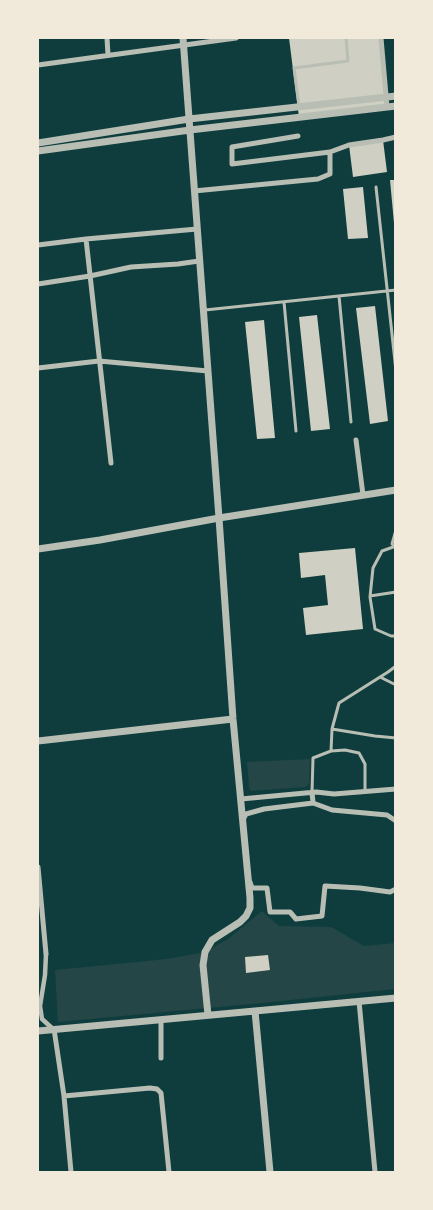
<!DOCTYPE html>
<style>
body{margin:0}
#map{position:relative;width:433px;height:1210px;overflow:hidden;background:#0f3d3e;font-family:"Sofia Sans Condensed",sans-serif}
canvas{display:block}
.frame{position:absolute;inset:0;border:39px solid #f1e9da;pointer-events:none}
</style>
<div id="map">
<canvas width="433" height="1210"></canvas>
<div class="frame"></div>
</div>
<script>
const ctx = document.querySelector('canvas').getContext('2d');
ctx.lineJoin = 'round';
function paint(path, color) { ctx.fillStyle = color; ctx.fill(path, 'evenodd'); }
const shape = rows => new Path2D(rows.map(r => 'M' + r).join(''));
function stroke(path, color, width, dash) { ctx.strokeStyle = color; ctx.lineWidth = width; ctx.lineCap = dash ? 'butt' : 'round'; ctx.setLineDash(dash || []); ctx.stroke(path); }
const green = shape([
 [310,759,309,784,305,787,251,791,249,788,247,762],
 [262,911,279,926,331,927,364,946,395,943,395,989,262,1003,58,1022,55,970,167,959,205,952,228,939]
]);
const building = shape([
 [289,38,381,38,387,107,299,117],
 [383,140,387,172,353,177,349,145],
 [390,180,396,180,396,223,394,223],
 [363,187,368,238,348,239,343,189],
 [375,306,388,421,370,424,356,308],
 [317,315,330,429,311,431,299,317],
 [264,320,275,438,257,439,245,322],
 [355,548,363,629,306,635,303,608,328,605,325,575,301,578,299,553],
 [268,955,270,970,246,973,245,957]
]);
const service = shape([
 [299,106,294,68,348,61,346,38],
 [376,187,396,371],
 [339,296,351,422],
 [284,302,296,431],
 [205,310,396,290],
 [395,546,392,544,396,530],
 [396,546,382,551,373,568,370,597,375,629,391,636,396,636],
 [370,596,396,592],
 [380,677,396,685],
 [332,729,375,736,396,738],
 [331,751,345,750,359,753,365,764,365,791],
 [312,792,313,758,331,751,332,729,339,703,388,672,396,666]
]);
const pedestrian = shape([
 [46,954,45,975,40,1006,42,1019,53,1029]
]);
const minor = shape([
 [107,38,108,55],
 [381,38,387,107],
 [38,65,236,38],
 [330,152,349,145,383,140,396,137],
 [194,191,318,179,330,174,330,152,232,164,232,147,298,136],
 [86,239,111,463],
 [38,245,86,239,197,229],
 [38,284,90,276,131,267,178,264,199,261],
 [38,368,99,361,208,371],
 [356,440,363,495],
 [312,792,313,803,332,810,387,815,396,821],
 [241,799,316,792,334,794,396,789],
 [243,820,246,814,264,809,313,803],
 [38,867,46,954],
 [250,882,252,888,267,888,270,912,290,912,296,919,322,916,325,886,360,888,390,892,396,889],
 [359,1001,375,1172],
 [161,1019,161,1058],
 [54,1029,64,1096,71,1172],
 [64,1096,150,1088,157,1089,161,1093,169,1172]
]);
const tertiary = shape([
 [183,38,219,518,233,719,250,898,250,908,246,916,240,922,212,940,205,952,203,965,208,1015],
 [38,143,189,119,396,96],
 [38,151,190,130,396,106],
 [38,549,100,540,219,518,396,490],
 [38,741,233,719],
 [255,1011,270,1172],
 [38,1031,396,998]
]);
paint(green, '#244646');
paint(building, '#cfcfc3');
stroke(service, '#b8beb3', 3);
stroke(pedestrian, '#b8beb3', 4.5);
stroke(minor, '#b8beb3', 5);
stroke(tertiary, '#b8beb3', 7);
</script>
